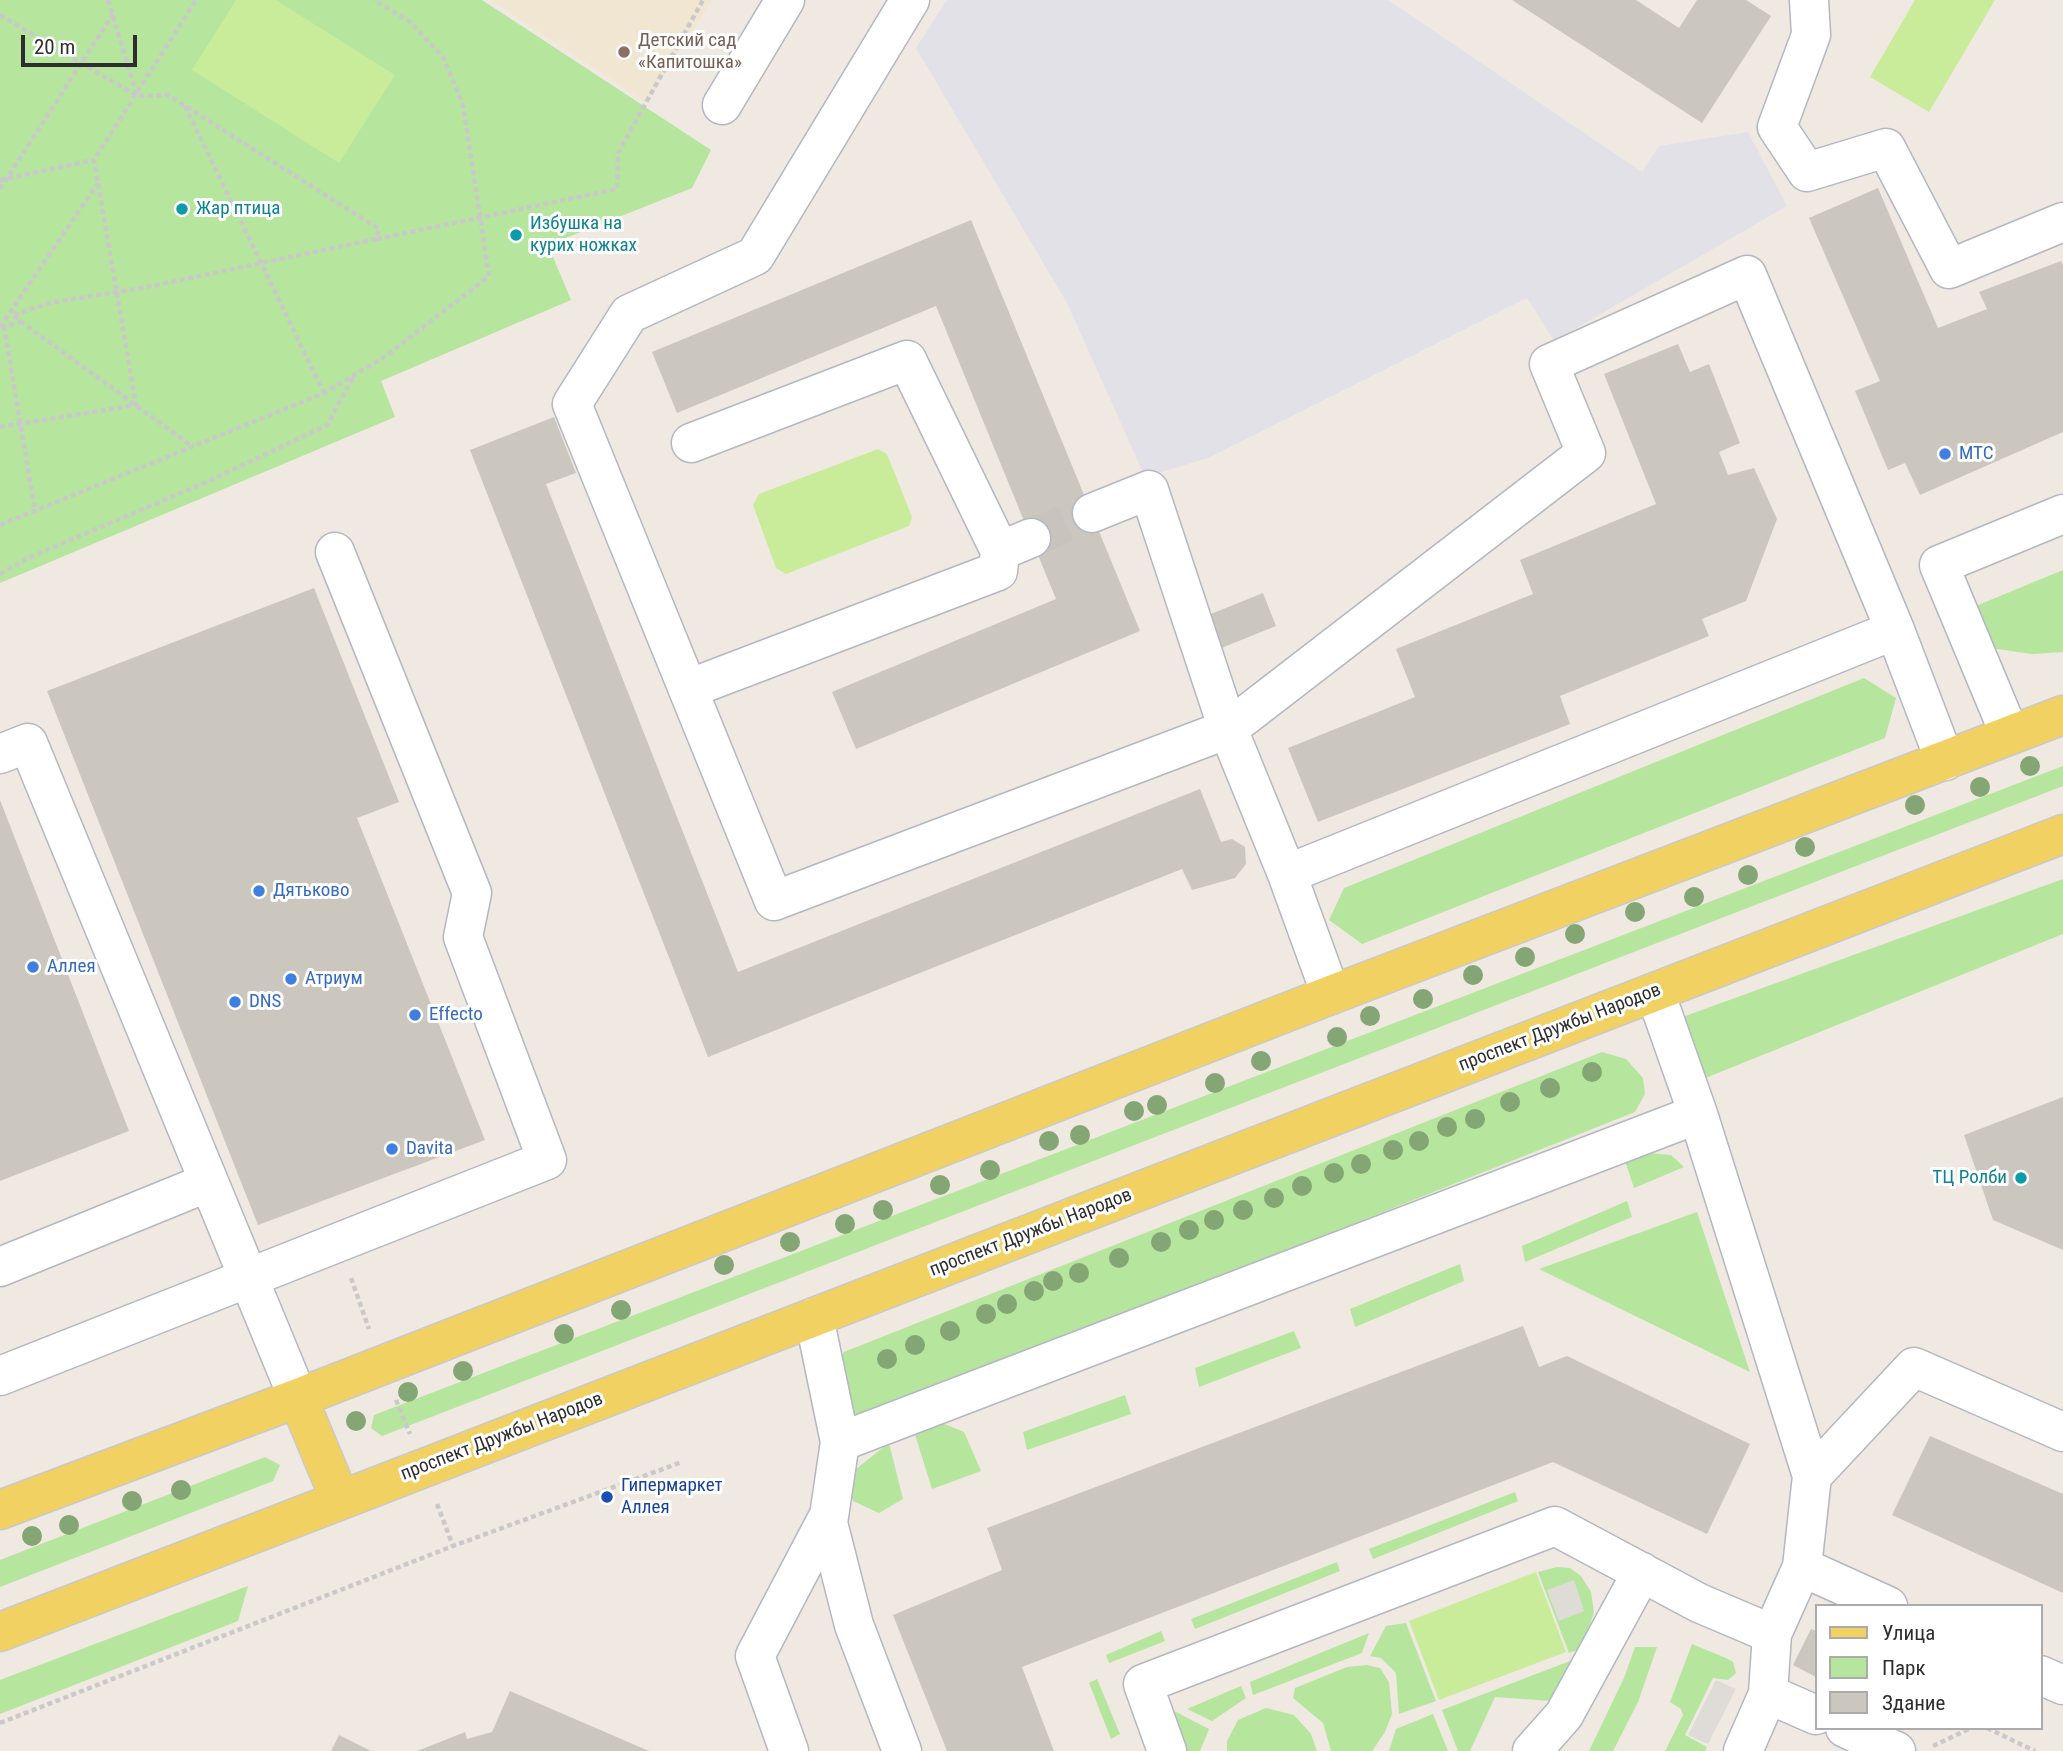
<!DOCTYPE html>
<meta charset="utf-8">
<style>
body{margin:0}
#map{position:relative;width:2063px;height:1751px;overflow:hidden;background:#efe9e1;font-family:"Roboto Condensed",sans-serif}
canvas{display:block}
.legend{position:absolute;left:1815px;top:1604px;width:228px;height:126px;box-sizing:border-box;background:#fff;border:2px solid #ababab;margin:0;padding:9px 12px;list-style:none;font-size:21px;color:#2e2e2e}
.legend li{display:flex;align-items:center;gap:14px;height:35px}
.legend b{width:35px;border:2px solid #ababab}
.scale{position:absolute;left:21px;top:35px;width:116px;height:32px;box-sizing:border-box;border:4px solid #2e2e2e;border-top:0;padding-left:9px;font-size:21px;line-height:24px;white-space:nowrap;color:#2e2e2e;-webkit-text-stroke:5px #fff;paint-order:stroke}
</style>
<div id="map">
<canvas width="2063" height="1751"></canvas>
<ul class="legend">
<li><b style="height:9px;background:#f2d163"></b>Улица</li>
<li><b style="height:19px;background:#b6e59e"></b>Парк</li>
<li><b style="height:19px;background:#cbc7bf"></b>Здание</li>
</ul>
<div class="scale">20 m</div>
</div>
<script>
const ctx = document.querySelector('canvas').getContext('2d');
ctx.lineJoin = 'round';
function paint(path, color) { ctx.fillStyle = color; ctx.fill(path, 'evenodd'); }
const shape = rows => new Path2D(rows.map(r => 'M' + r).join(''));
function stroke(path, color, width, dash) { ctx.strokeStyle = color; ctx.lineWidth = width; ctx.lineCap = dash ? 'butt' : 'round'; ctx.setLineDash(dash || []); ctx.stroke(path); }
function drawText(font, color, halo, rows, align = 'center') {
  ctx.font = font + ' "Roboto Condensed",sans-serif'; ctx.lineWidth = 6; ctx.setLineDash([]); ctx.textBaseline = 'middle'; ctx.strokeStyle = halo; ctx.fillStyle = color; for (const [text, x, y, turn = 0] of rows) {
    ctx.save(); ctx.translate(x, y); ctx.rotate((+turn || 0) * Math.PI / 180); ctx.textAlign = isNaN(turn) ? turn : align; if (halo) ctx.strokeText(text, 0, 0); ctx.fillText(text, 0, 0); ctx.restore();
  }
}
const industrial = shape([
 [947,0,1388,0,1642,172,1659,146,1748,132,1787,206,1554,341,1527,298,1208,458,1145,477,1067,303,916,48]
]);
const education = shape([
 [490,0,712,0,647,103]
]);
const green = shape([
 [0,0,482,0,711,150,692,188,548,245,571,300,381,381,395,417,0,583],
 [2063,570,2063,652,2032,654,1991,648,1971,608],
 [1864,678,1896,698,1885,738,1362,944,1329,920,1344,888],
 [2063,766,2063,786,382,1436,371,1428,374,1415],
 [2063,879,2063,934,1688,1085,1666,1023],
 [1602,1052,1626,1059,1643,1078,1645,1094,1635,1112,867,1417,843,1410,833,1368,844,1352],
 [1648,1153,1671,1155,1684,1167,1634,1188,1624,1158],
 [1627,1201,1632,1217,1525,1262,1522,1246],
 [1697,1212,1750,1372,1539,1269],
 [1460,1264,1464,1281,1355,1327,1350,1309],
 [1294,1331,1301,1348,1199,1387,1195,1368],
 [1125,1395,1131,1414,1027,1450,1023,1432],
 [942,1423,964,1432,981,1471,932,1489,913,1428],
 [889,1443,903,1499,879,1513,853,1501,850,1491,856,1469],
 [265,1457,280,1465,273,1481,0,1587,0,1560],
 [1515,1492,1518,1501,1373,1559,1369,1549],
 [1337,1562,1340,1571,1195,1629,1191,1619],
 [1557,1567,1570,1568,1581,1576,1591,1592,1594,1612,1588,1631,1579,1649,1569,1653,1538,1572],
 [248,1586,238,1621,0,1714,0,1680],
 [1406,1623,1436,1701,1399,1714,1396,1673,1381,1658,1370,1656,1386,1626],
 [1161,1631,1165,1641,1109,1663,1106,1655],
 [1369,1633,1362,1653,1253,1695,1250,1682],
 [1692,1644,1726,1658,1733,1662,1736,1673,1728,1680,1713,1678,1685,1735,1707,1747,1705,1751,1665,1751,1683,1715,1681,1709,1670,1702],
 [1635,1647,1657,1647,1638,1702,1613,1751,1589,1751,1624,1678],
 [1578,1658,1551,1701,1495,1697,1470,1751,1458,1751,1442,1710],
 [1367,1665,1380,1668,1389,1682,1392,1714,1385,1732,1372,1751,1331,1751,1323,1723,1293,1698,1295,1688,1347,1667],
 [1097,1679,1120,1734,1111,1739,1089,1683],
 [1241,1686,1246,1698,1212,1721,1187,1709],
 [1266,1708,1294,1715,1311,1734,1317,1751,1227,1751,1227,1741,1238,1720],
 [1176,1712,1209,1729,1200,1751,1177,1751,1167,1715],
 [1433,1714,1448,1751,1389,1751,1396,1729]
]);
const pitch = shape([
 [236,0,276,0,395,75,339,163,192,70],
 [1915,0,1995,0,1929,112,1870,77],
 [878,449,887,454,912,517,909,526,786,574,776,568,753,505,759,494],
 [1536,1572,1566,1652,1439,1700,1409,1621]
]);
const plaza = shape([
 [1574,1580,1584,1611,1559,1621,1547,1590],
 [1716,1680,1736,1689,1708,1744,1688,1735]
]);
const building = shape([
 [1512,0,1636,0,1679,28,1697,0,1746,0,1771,16,1702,123],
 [1878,188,1938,328,1987,309,1979,292,2061,261,2063,265,2063,432,1920,495,1905,463,1888,470,1855,391,1880,381,1809,218],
 [971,220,1140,631,856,749,832,692,1056,599,936,306,677,413,652,352],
 [1678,344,1690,372,1709,364,1740,443,1719,452,1728,475,1754,468,1777,519,1746,601,1702,619,1709,636,1560,696,1570,724,1318,822,1288,748,1415,697,1396,649,1533,594,1520,560,1656,504,1604,374],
 [554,417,576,473,546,484,738,972,1200,789,1221,842,1232,839,1245,847,1246,864,1235,878,1192,890,1182,869,708,1057,470,450],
 [314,588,399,802,357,818,485,1140,258,1225,47,691],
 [1263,593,1276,626,1219,649,1206,616],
 [0,800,129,1131,0,1181],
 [2063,1097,2063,1250,1993,1220,1964,1135],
 [1523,1326,1539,1367,1567,1356,1750,1444,1707,1534,1553,1462,1022,1667,1054,1751,947,1751,893,1615,1002,1570,987,1528],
 [1930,1436,2063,1494,2063,1593,1892,1515],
 [1811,1629,1816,1631,1816,1677,1793,1665],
 [510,1691,649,1751,417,1751,465,1732,467,1739,492,1732],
 [339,1735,371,1751,331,1751]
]);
const minorTunnel = shape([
 [1031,538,1092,513]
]);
const path = shape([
 [108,0,137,95],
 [0,15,137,96,168,95,379,229,376,239,142,288,54,302,12,315,193,447],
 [185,106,324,393],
 [0,180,94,160],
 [0,189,113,14],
 [377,239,617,189,618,153,703,0],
 [4,326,35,511],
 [0,327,98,183],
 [1,327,22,322],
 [0,427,136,405,94,160,196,0],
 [0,525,324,393,386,356,489,276,463,105,443,57,410,22,374,0],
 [0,574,28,558,209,481,327,425,354,376],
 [351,1278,369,1329],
 [396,1400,410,1434],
 [437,1504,453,1546],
 [0,1723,453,1546,682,1462],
 [1987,1728,2035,1751],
 [1933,1746,1971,1728]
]);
const minor = shape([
 [910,0,755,256,629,314,572,404,774,901,1228,729,1287,874,1331,995],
 [1809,0,1811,35,1777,127,1807,172,1886,148,1949,269,2063,222],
 [722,105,785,0],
 [1092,513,1149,490,1228,729,1586,453,1549,364,1747,275,1895,630,1945,761],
 [1000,551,1031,538],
 [688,689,998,571,1000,551,907,360,691,443],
 [2010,735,1939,565,2063,514],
 [0,754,28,743,209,1182],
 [1287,874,1895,630],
 [1655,992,1698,1114,1812,1476,1914,1367,2063,1432],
 [0,1267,209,1182,298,1398],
 [814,1317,840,1442,1698,1114],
 [0,1376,547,1160,463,937,472,893,335,552],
 [840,1442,828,1523,854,1625,902,1751],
 [1812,1476,1802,1567,1888,1606],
 [2040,1675,2063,1685],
 [1768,1694,1816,1715],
 [1845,1728,1896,1751],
 [789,1751,755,1656,829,1515],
 [1167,1751,1143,1684,1555,1526,1699,1603,1772,1634],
 [1532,1751,1564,1715,1642,1572],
 [1743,1751,1768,1694,1772,1634,1802,1567]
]);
const major = shape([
 [298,1398,340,1499],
 [0,1510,298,1398,1331,995,2063,715],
 [0,1632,2063,834]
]);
const trees = [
 [2030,766],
 [1980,787],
 [1915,805],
 [1805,847],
 [1748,875],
 [1694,897],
 [1635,912],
 [1575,934],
 [1525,957],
 [1473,975],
 [1423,999],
 [1370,1016],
 [1337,1037],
 [1261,1061],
 [1592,1072],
 [1215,1083],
 [1550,1088],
 [1510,1102],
 [1157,1105],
 [1134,1111],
 [1475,1119],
 [1447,1127],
 [1080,1135],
 [1049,1141],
 [1419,1141],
 [1393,1150],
 [1361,1164],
 [990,1170],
 [1334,1173],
 [940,1185],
 [1302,1186],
 [1274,1198],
 [883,1210],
 [1243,1210],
 [1214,1220],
 [845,1224],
 [1189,1230],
 [790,1242],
 [1161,1242],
 [1119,1258],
 [724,1265],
 [1079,1273],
 [1053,1281],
 [1034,1291],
 [1007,1304],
 [621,1310],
 [986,1314],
 [950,1331],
 [564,1334],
 [915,1345],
 [887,1359],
 [463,1371],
 [408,1392],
 [356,1421],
 [181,1490],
 [132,1501],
 [69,1525],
 [32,1536]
];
const markers = [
 [624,52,7,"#8d6e63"],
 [182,209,7,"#0f9aa8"],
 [516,235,7,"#0f9aa8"],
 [1945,454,7,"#3f7fe0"],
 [259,891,7,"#3f7fe0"],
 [33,967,7,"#3f7fe0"],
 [291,979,7,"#3f7fe0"],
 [235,1002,7,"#3f7fe0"],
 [415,1015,7,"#3f7fe0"],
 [392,1149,7,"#3f7fe0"],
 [2021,1178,7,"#0f9aa8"],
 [607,1497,7,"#1a4fb4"]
];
const educationNames = [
 ["Детский сад",638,41],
 ["«Капитошка»",638,63]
];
const cultureNames = [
 ["Жар птица",196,209],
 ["Избушка на",530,224],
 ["курих ножках",530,246],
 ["ТЦ Ролби",2007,1178,"right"]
];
const shopNames = [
 ["МТС",1959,454],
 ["Дятьково",273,891],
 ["Аллея",47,967],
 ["Атриум",305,979],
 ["DNS",249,1002],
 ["Effecto",429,1015],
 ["Davita",406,1149]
];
const streetNames = [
 ["проспект Дружбы Народов",1560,1028,-21],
 ["проспект Дружбы Народов",1031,1233,-21],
 ["проспект Дружбы Народов",502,1437,-21]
];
const transitNames = [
 ["Гипермаркет",621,1486],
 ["Аллея",621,1508]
];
paint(industrial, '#e3e1e8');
paint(education, '#f0e6d1');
paint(green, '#b6e59e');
paint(pitch, '#c9ec9a');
paint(plaza, '#dfdcd8');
paint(building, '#cbc7bf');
stroke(minorTunnel, '#c8c4bd', 38, [38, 19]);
stroke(minor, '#b4b7c1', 41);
stroke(major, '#c9c9c9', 41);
stroke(path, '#c9c9c9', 4.5, [5, 3.5]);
stroke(minor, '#fff', 38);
stroke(major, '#f2d163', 38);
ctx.fillStyle = '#84a574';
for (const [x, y] of trees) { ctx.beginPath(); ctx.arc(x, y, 10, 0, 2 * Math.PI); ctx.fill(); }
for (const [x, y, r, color] of markers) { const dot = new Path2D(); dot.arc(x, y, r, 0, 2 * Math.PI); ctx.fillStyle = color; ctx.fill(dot); stroke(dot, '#fff', 2.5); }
drawText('19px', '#785e54', '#fff', educationNames, 'left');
drawText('19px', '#0d838f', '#fff', cultureNames, 'left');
drawText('19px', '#366cbe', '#fff', shopNames, 'left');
drawText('19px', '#2e2e2e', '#fff', streetNames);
drawText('19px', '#164399', '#fff', transitNames, 'left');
</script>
